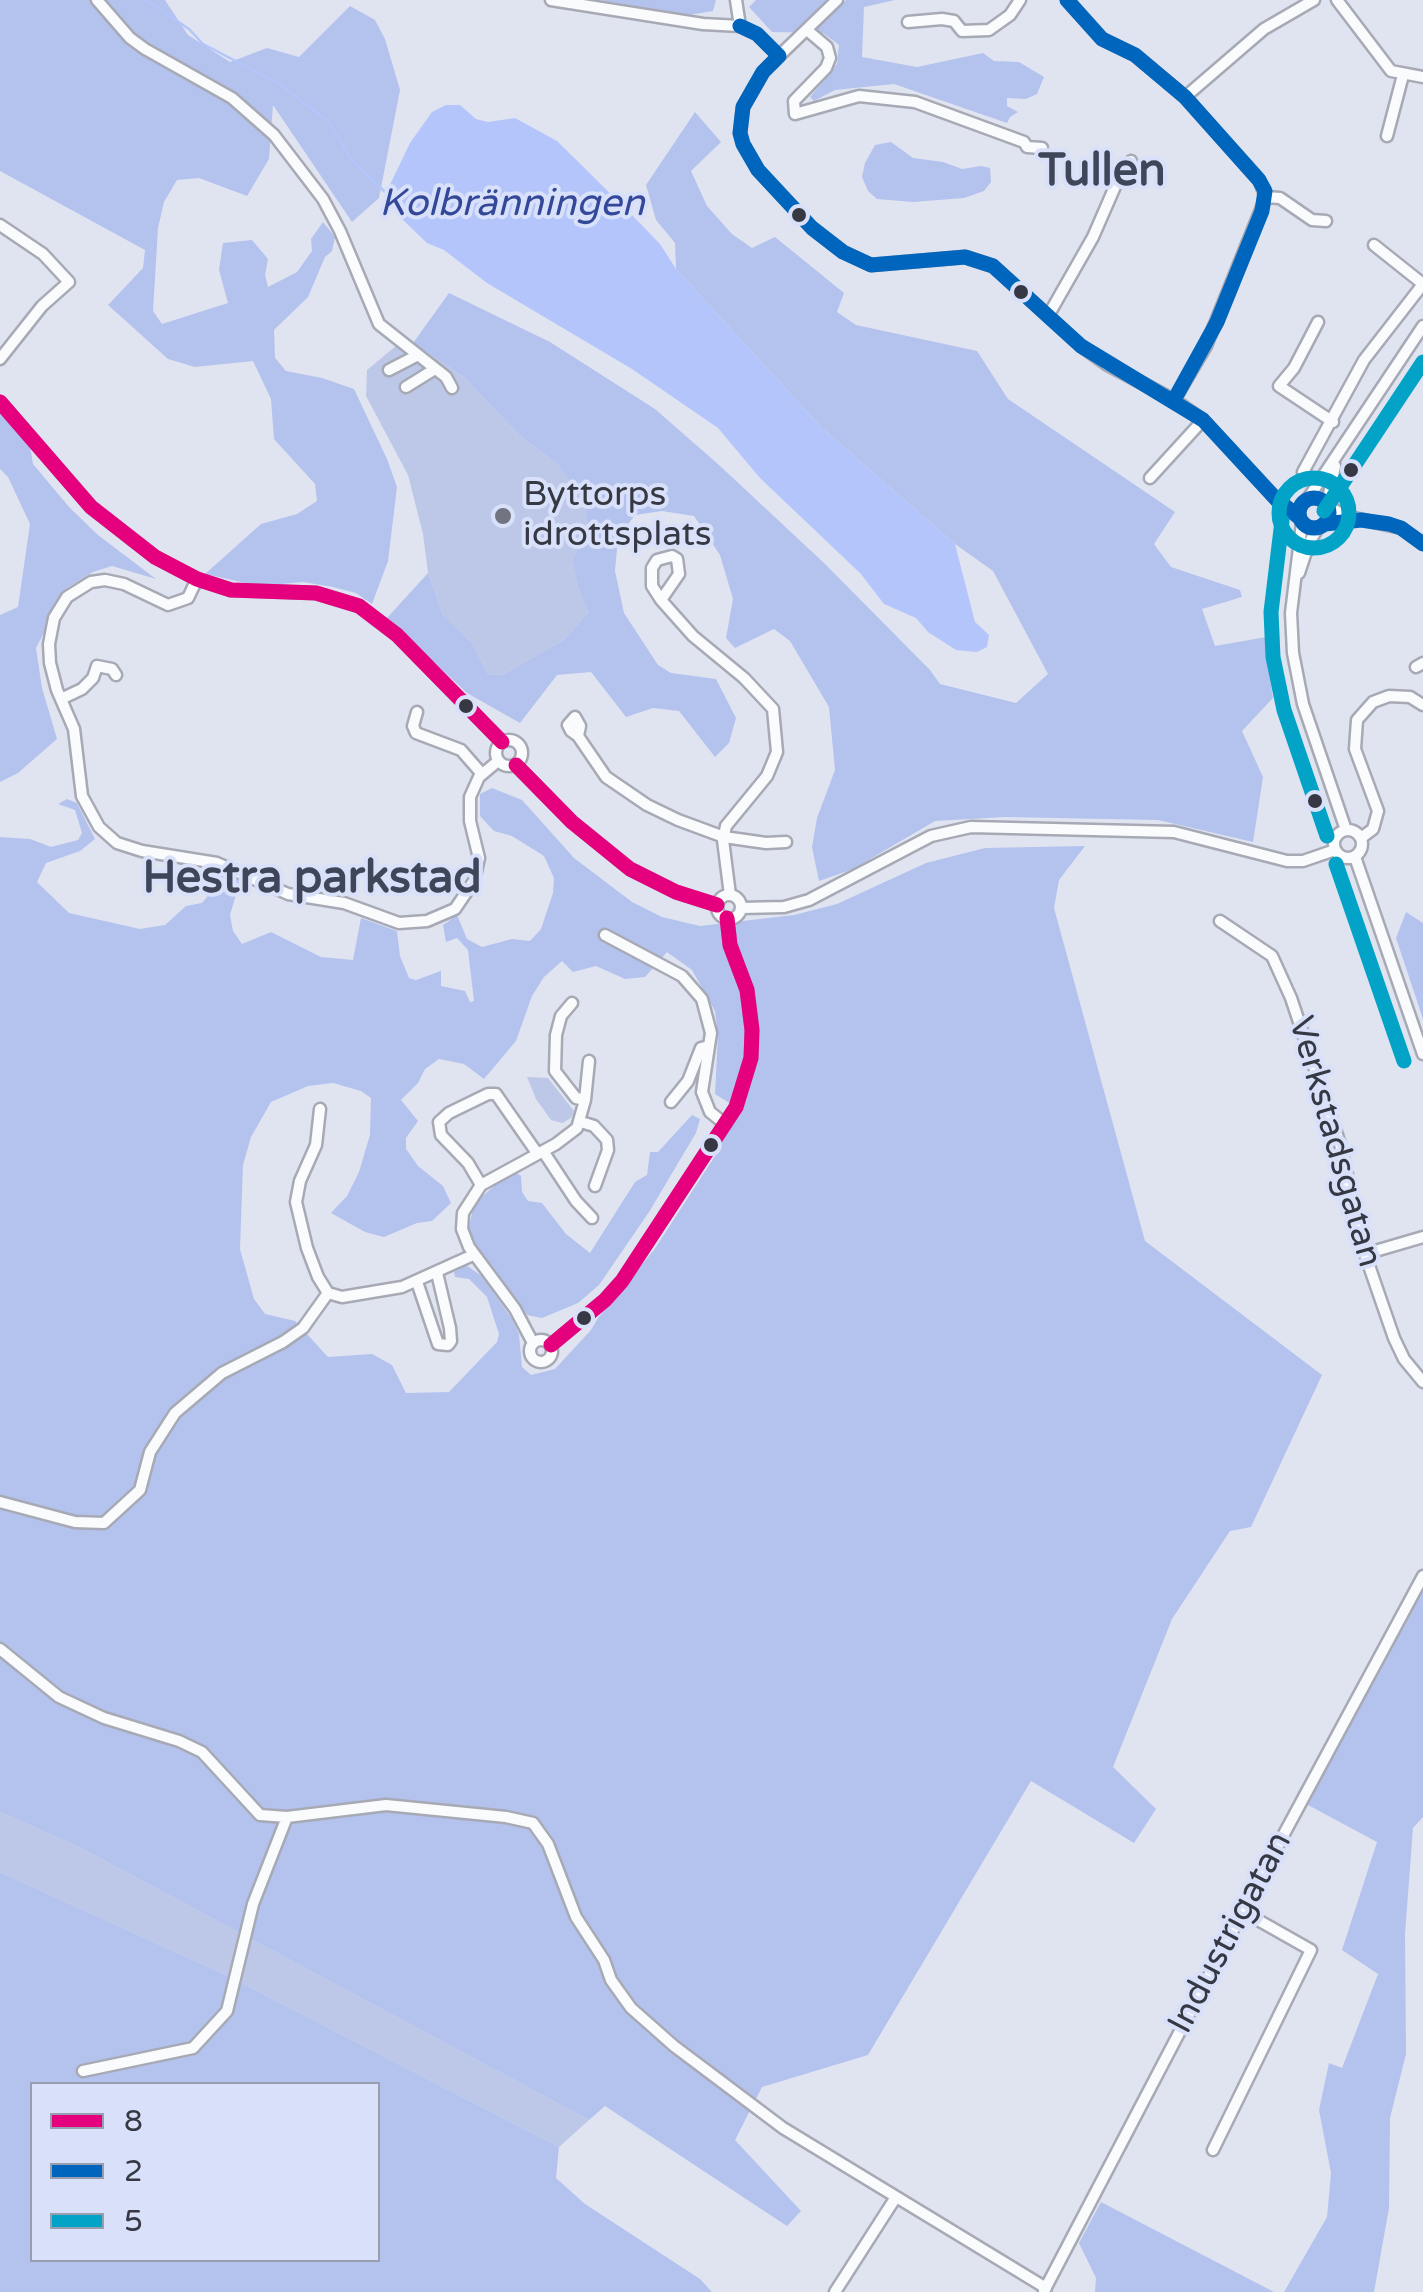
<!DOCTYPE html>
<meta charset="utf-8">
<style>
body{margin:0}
#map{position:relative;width:1423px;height:2292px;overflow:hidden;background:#e0e4f1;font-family:"Varela Round",sans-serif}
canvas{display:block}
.legend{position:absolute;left:30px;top:2082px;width:350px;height:180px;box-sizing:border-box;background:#d8e1f9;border:2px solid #979eb0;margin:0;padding:12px 18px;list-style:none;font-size:30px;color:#363943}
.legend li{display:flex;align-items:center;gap:20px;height:50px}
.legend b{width:50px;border:2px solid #979eb0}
</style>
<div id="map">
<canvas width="1423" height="2292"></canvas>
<ul class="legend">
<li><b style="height:12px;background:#e5007d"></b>8</li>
<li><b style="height:12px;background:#0065bd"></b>2</li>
<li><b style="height:12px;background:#03a3c7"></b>5</li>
</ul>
</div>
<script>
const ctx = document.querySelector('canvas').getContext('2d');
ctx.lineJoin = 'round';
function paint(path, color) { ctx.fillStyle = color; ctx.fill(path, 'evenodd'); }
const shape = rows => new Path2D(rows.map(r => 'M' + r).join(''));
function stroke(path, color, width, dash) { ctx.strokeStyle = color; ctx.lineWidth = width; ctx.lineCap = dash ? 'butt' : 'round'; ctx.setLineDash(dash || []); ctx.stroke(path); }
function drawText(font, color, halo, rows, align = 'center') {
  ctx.font = font + ' "Varela Round",sans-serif'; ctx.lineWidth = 8; ctx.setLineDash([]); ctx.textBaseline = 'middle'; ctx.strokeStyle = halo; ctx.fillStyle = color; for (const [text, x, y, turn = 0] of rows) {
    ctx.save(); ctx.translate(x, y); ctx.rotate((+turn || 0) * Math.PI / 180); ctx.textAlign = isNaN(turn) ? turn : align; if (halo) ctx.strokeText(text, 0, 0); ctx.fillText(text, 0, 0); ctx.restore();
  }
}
const green = shape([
 [413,343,465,378,517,433,558,465,585,503,587,530,572,560,578,587,588,612,565,639,502,675,488,674,472,643,443,615,428,573,423,534,408,475,366,396,367,370,397,345,404,349],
 [527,1077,548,1078,574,1111,572,1117,563,1123,551,1120,536,1099],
 [0,1812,81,1848,589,2120,559,2147,230,1977,0,1872]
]);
const forest = shape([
 [0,0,165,0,188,35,230,62,267,48,299,57,350,6,375,20,385,39,400,90,379,198,352,222,273,105,269,159,247,196,199,178,177,180,164,202,158,228,153,311,162,324,228,303,219,270,223,243,252,240,268,259,265,275,268,287,297,272,312,251,311,239,323,222,335,237,332,251,325,257,308,297,274,330,275,358,286,371,322,378,354,389,387,459,397,487,388,561,372,604,356,593,333,587,303,582,259,586,205,574,261,524,297,514,317,501,315,484,274,439,271,399,253,361,195,367,168,359,108,305,143,268,145,250,0,171],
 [599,0,716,0,713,11,689,15],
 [756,0,833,0,843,3,846,0,895,0,864,7,862,57,917,67,983,53,994,61,1019,62,1044,77,1037,94,1026,99,1007,98,1007,106,1018,112,1010,117,1007,123,894,84,835,90,814,101,810,97,837,64,839,45,823,33,772,32,749,7],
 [695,112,721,142,691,171,707,206,732,234,752,248,775,237,844,293,837,312,856,325,977,351,1008,399,1175,512,1154,544,1171,567,1240,590,1242,597,1202,609,1215,646,1278,635,1266,654,1273,698,1242,731,1263,777,1253,842,1158,820,1005,817,935,821,853,869,819,881,812,847,817,818,835,770,829,707,790,641,774,629,735,648,726,638,733,599,720,555,694,516,662,511,635,515,618,538,615,571,624,613,658,665,671,673,716,679,736,718,729,743,715,757,679,711,653,708,626,717,591,672,557,675,520,723,467,693,387,618,428,573,443,615,472,643,488,674,502,675,565,639,588,612,578,587,572,560,587,530,585,503,558,465,517,433,465,378,413,343,449,293,550,342,655,409,719,465,824,563,930,670,940,684,1016,703,1048,674,993,571,955,544,821,427,676,269,675,243,656,220,646,185],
 [891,142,913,158,943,162,962,169,981,166,990,168,991,182,984,191,964,198,913,202,877,199,868,191,862,177,865,163,875,145],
 [0,408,29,441,33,464,70,508,98,535,156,579,112,566,93,572,67,588,36,648,42,688,57,739,18,773,0,782,0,615,18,607,30,524,8,477,0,469],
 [492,788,522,800,574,858,632,902,662,917,700,926,794,915,837,904,926,863,985,848,1085,846,1059,880,1054,908,1145,1241,1322,1375,1251,1527,1230,1531,1172,1619,1113,1767,1156,1809,1134,1843,1031,1781,868,2055,762,2087,735,2140,801,2211,787,2226,605,2106,589,2120,81,1848,0,1812,0,837,30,839,51,847,78,840,82,833,75,810,58,804,67,799,77,803,95,839,80,851,46,863,37,882,69,913,140,929,165,925,186,906,202,903,207,897,209,890,199,874,204,870,223,871,240,881,230,915,233,931,242,944,271,932,321,957,353,960,361,918,397,931,400,956,409,978,416,980,441,971,441,986,465,991,470,1002,474,1001,468,950,457,938,446,942,443,925,457,915,467,939,482,947,512,939,530,941,541,929,553,893,554,878,544,856,512,836,494,831,480,816,480,794],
 [667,952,692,970,715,1011,718,1036,715,1094,739,1109,715,1156,654,1250,598,1318,591,1330,555,1369,531,1375,522,1367,519,1334,512,1319,483,1277,466,1265,454,1272,455,1277,469,1279,487,1297,499,1334,497,1342,449,1392,406,1393,392,1365,372,1354,328,1357,295,1321,265,1314,254,1299,240,1249,243,1165,251,1137,271,1102,308,1086,333,1083,361,1091,371,1098,370,1135,359,1172,347,1196,331,1213,365,1232,384,1237,417,1223,432,1221,451,1203,443,1186,418,1166,406,1149,406,1138,418,1121,401,1100,418,1083,425,1069,439,1059,464,1064,484,1079,516,1041,532,996,544,977,562,961,573,972,596,966,625,979,645,977],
 [1406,912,1423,923,1423,1019,1396,938],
 [692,1115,700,1119,696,1133,649,1212,599,1285,578,1303,542,1318,527,1315,474,1245,468,1232,474,1204,503,1178,517,1173,521,1176,522,1192,528,1201,542,1203,566,1234,590,1253,635,1182,647,1175,650,1152,658,1152],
 [1423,1587,1423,1817,1413,1828,1405,1934,1406,2054,1390,2118,1389,2208,1374,2292,1284,2292,1327,2217,1331,2173,1319,2110,1329,2063,1342,2068,1378,1974,1342,1950,1377,1842,1308,1805,1357,1707],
 [0,1872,230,1977,559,2147,556,2178,585,2204,700,2279,712,2292,0,2292],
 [32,2084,378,2084,378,2260,32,2260],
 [1101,2202,1274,2292,1095,2292,1096,2278,1079,2243]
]);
const water = shape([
 [446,105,460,105,476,119,488,122,515,118,557,141,631,214,660,244,676,269,821,427,955,544,975,622,989,635,987,647,977,652,956,650,928,632,916,618,884,604,861,574,760,478,718,428,632,369,487,283,444,250,427,243,403,220,386,193,410,143,432,112]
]);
const stream = shape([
 [146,0,189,29,203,44,278,83,329,122,351,159,386,193]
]);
const minor = shape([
 [97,0,130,38,145,49,232,98,274,135,323,199,340,231,379,324,446,377,452,388],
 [551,0,703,24,740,26,757,34,779,56,763,72,743,107,740,133,743,144,758,170,812,228,843,252,871,265,965,257,993,266,1081,346,1106,364,1174,400,1203,420,1276,499,1300,518],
 [736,0,740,26],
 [1067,0,1102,39,1135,55,1185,97,1259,180,1266,197],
 [1337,0,1391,71,1423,77],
 [908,22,942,19,954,21,962,31,989,30,1010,15,1020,0],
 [807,30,827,47,830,58,826,68,794,101,795,114,859,96,915,102,1024,142,1027,147,1042,148],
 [779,56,837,0],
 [1185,97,1264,29,1314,0],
 [1387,136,1403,75],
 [1266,197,1280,198,1312,220,1326,221],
 [0,225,43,254,69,282,42,306,0,359],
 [1374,245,1423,284],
 [1048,316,1093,237,1120,175,1131,161],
 [1318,322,1294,368,1279,386,1333,422],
 [389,370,418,355],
 [406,387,435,369],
 [1174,400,1206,346,1266,197],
 [0,402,91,507,155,557,197,579,231,590,316,593,359,606,397,635,502,742],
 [1303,472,1364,360,1423,284],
 [1150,478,1203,420],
 '1299 513a15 15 0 1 1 30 0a15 15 0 1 1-30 0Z',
 [1307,500,1423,326],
 [1327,504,1335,466],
 [1328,506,1345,516,1401,528,1423,544],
 [1302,523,1291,613,1293,653,1303,704,1346,830],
 [1299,573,1309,543,1318,528],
 [197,579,188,598,168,605,124,584,105,580,91,582,67,597,54,618,49,644,50,663,57,690,74,729,82,796,99,827,117,843,142,851,217,863,288,894,344,903,399,923,427,921,455,909,474,881,479,858,470,821,470,797,479,777,498,761],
 [661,600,679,574,677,559,672,556,657,560,652,568,652,586,661,600,693,636,744,678,773,709,777,752,767,776,726,826,723,840,730,895],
 [1416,667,1423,663],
 [61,699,82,689,93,678,97,666,112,669,116,675],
 [417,712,413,726,416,733,461,750,482,774],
 [578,736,580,726,575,717,568,725,571,731,578,736,606,777,647,805,678,820,724,837,766,843,786,842],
 '496 753a13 13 0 1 1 26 0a13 13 0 1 1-26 0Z',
 [516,765,572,822,630,869,676,892,717,905],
 '1334 844a14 14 0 1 1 28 0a14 14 0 1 1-28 0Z',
 [1361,838,1373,829,1378,811,1355,749,1357,720,1373,702,1389,696,1410,697,1423,705],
 [1355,857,1423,1054],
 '717 907a12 12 0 1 1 24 0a12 12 0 1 1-24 0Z',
 [741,908,784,907,809,900,931,836,971,827,1174,832,1287,861,1303,861,1335,850],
 [1220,921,1272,956,1291,998,1340,1144,1365,1254,1394,1338,1404,1359,1423,1382],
 [605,935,682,976,702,999,711,1033,702,1092,710,1112,725,1124],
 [572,1003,561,1016,556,1035,555,1071,576,1098,585,1100],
 [671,1102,688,1081,701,1048,709,1046],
 [320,1109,316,1145,300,1181,296,1202,307,1248,318,1277,328,1293,342,1297,402,1287,473,1255],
 [581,1122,594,1126,607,1140,608,1150,595,1186],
 [543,1151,576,1201,592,1218],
 [481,1185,468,1163,441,1135,439,1122,449,1113,488,1094,496,1094,537,1153],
 [1365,1254,1423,1237],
 [417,1282,438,1344,448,1345,451,1341,450,1328,437,1273],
 '530 1351a11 11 0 1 1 22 0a11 11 0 1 1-22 0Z',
 [533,1343,515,1309,469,1247,462,1229,463,1213,481,1185,556,1144,577,1128,585,1100,589,1061],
 [551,1345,605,1300,622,1281,736,1107,751,1058,752,1030,747,990,730,945,727,918],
 [0,1502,75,1522,104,1523,140,1490,150,1452,175,1413,222,1373,283,1342,303,1328,328,1293],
 [0,1649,59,1697,104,1718,179,1741,202,1752,260,1815,287,1817,386,1805,506,1817,533,1823,548,1844,576,1917,604,1960,611,1980,631,2008,674,2046,783,2128,1046,2288],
 [83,2071,193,2048,227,2011,253,1904,287,1817],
 [1213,2150,1311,1950,1242,1911],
 [1044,2291,1257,1884,1423,1576],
 [835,2292,896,2197]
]);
const bus1 = shape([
 [0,402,91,507,155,557,197,579,231,590,316,593,359,606,397,635,502,742],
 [516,765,572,822,630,869,676,892,717,905],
 [551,1345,605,1300,622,1281,736,1107,751,1058,752,1030,747,990,730,945,727,918]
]);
const bus2 = shape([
 [1067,0,1102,39,1135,55,1185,97,1259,180,1265,191,1262,211,1217,322,1174,400],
 [740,26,757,34,779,56,763,72,743,107,740,133,743,144,758,170,812,228,843,252,871,265,965,257,993,266,1081,346,1203,420,1276,499,1300,518],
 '1299 513a15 15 0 1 1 30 0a15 15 0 1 1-30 0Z',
 [1325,524,1361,520,1389,524,1401,528,1423,544]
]);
const bus3 = shape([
 '1279 513a35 35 0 1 1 70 0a35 35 0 1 1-70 0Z',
 [1324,511,1423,362],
 [1282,521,1271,612,1273,657,1284,710,1327,836],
 [1336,864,1404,1061]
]);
const markers = [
 [799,215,9,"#363943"],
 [1021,292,9,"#363943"],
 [1351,470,9,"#363943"],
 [503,516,10,"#727580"],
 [466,706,9,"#363943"],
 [1315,801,9,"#363943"],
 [711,1145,9,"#363943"],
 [584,1318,9,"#363943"]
];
const poiNames = [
 ["Byttorps",523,496],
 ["idrottsplats",523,536]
];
const streetNames = [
 ["Verkstadsgatan",1334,1142,74],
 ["Industrigatan",1231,1933,-62]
];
const waterNames = [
 ["Kolbränningen",512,205]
];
const districtNames = [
 ["Tullen",1102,173],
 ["Hestra parkstad",312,880]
];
paint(green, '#bdc7e7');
paint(forest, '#b4c2ee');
paint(water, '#b3c5fa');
stroke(stream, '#b3c5fa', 2.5);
stroke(minor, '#a7aab4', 15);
stroke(minor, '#fafbfd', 10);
stroke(bus1, '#e5007d', 15);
stroke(bus2, '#0065bd', 15);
stroke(bus3, '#03a3c7', 15);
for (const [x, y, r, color] of markers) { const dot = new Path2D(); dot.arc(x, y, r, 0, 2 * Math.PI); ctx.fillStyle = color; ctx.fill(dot); stroke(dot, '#d8e1f9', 4); }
drawText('35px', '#363943', '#d8e1f9', poiNames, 'left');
drawText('35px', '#363943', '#d8e1f9', streetNames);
drawText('italic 38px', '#344899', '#d8e1f9', waterNames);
drawText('bold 45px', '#40465a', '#d8e1f9', districtNames);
</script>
